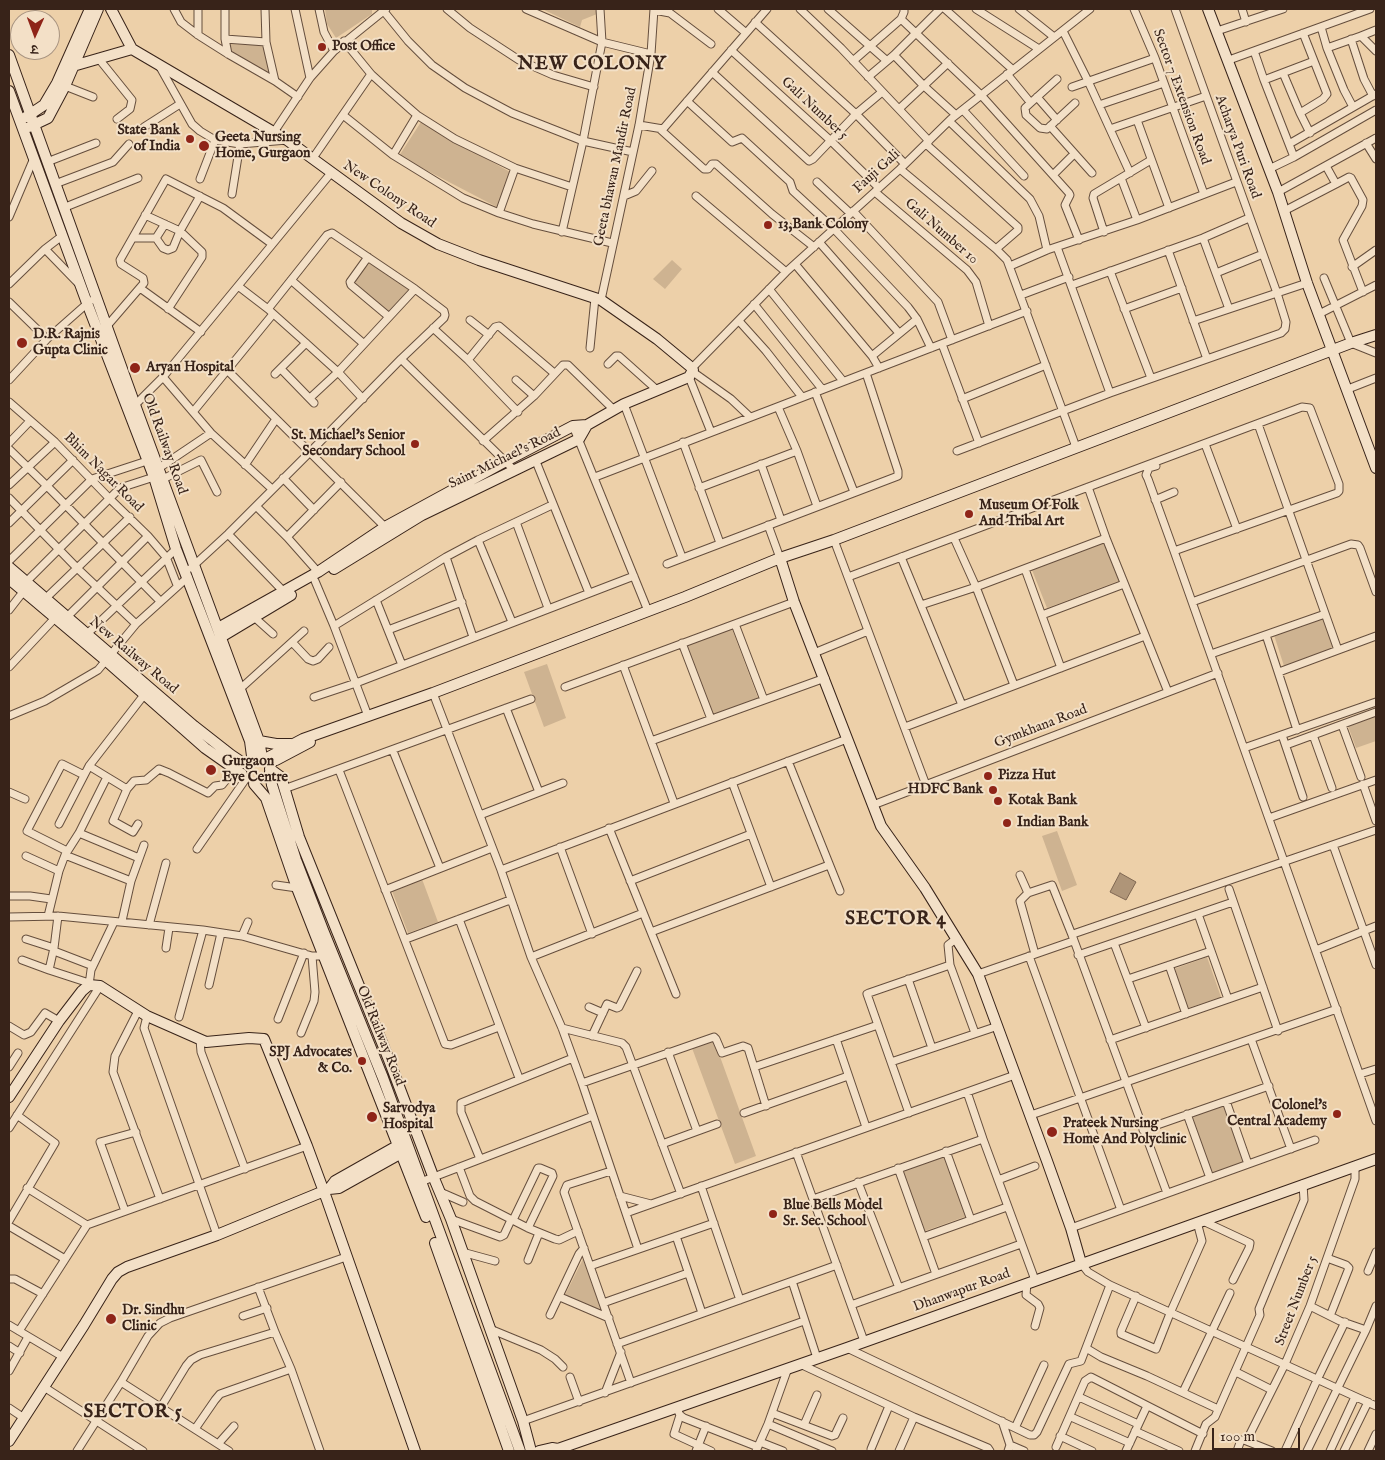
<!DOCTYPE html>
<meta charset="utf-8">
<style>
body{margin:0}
#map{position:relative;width:1385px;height:1460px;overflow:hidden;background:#edd0a9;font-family:"IM FELL English","Noto Serif Devanagari",serif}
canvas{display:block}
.frame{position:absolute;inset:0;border:10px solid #382319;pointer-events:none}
.north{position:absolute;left:10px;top:10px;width:50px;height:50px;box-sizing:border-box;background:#f3e0c7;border:1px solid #a89481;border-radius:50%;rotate:182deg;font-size:14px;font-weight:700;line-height:20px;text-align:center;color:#382319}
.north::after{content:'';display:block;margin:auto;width:18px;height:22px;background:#8f2418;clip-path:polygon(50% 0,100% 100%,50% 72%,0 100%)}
.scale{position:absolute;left:1212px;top:1428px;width:88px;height:22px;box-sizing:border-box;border:2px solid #382319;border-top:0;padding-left:6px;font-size:15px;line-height:18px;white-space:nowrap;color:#382319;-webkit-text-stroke:4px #f3e0c7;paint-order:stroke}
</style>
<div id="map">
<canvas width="1385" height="1460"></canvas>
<div class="frame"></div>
<div class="north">उ</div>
<div class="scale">100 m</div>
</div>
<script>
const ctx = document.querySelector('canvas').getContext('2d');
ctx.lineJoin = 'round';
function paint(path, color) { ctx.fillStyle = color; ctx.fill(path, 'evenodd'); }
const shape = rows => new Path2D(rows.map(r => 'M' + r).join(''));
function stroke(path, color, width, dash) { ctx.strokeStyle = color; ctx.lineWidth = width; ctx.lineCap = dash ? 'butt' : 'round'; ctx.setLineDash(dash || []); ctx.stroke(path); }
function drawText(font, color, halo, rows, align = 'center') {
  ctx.font = font + ' "IM FELL English",serif'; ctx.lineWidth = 4; ctx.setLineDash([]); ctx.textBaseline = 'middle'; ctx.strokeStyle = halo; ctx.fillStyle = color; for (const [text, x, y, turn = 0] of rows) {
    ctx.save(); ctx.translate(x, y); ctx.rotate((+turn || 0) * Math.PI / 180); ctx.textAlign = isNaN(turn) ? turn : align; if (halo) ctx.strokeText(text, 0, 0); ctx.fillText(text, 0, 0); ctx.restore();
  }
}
const green = shape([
 [325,9,372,9,372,14,336,38,327,24],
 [542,9,595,9,597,14,582,20,580,27],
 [229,44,264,45,271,74,230,52],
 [421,122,510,172,497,207,399,156],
 [672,260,682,269,665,289,653,279],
 [371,262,411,291,390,312,352,282],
 [1107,541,1121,580,1047,608,1032,570],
 [1324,618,1334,648,1284,666,1274,635],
 [732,629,758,698,713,715,687,645],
 [547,664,566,718,544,727,524,672],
 [1376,716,1376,741,1356,748,1348,726],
 [1057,831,1077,885,1062,891,1042,836],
 [422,879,438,922,408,933,392,891],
 [1207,957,1221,997,1188,1008,1174,969],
 [714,1040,756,1156,735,1164,692,1048],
 [1223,1105,1244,1163,1211,1174,1191,1117],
 [946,1156,967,1216,925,1231,903,1171],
 [583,1259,602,1312,564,1297]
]);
const water = shape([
 [1120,873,1136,882,1126,900,1110,892,1120,873]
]);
const street = shape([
 [174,9,181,22,198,35,228,54,275,81],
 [198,9,198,35],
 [225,9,225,39,228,54],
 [265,9,266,42,275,81,298,97],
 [295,9,310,78],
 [319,9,324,32,334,51],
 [382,9,408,41,432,65,465,88,512,113,583,141,633,152],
 [447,9,470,28,519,60,553,75,594,87],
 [526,9,602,42,651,54],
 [718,9,746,33],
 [800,9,841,48,929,141],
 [828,9,887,61],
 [945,9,1012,69],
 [976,9,1039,49],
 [1019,9,1054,37],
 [1134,9,1155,58,1204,194],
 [1242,9,1246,22],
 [654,10,670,13,711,44],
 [901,19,981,95,1069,193,1070,195,1065,205,1079,240],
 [755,22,856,114,905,164],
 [1321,27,1327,48,1344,90,1353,107],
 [1063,31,1088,81,1130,173],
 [1217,31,1283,9],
 [1361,36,1376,30],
 [225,39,266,42],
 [1351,39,1364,79,1373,96],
 [344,41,371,74,392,93,417,115,455,139,515,168,572,187],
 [1327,48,1361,36,1376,51],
 [731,50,830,140,879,188],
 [1254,51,1264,80,1294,157,1269,169],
 [894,55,924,86,956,115],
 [99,59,132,100,130,109,117,119],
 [1229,60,1370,9],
 [853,61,901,19,904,12,904,9],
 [160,67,192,124,200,131,215,140,240,144,287,140],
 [712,72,809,161,813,159,856,114,882,92],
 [1283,73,1300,113,1310,133],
 [1007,74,1030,102],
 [868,77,894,55,940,9],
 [1057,79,1025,108,1026,115,1040,128,1047,129,1075,103],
 [1264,80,1314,61],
 [65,86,93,97],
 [1072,87,1155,58],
 [1037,97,1057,120],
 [687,101,732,142,742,138,790,182,793,191,834,229,908,307,917,319,931,348],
 [1099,105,1164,83],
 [899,109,948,63],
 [963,110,1024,176],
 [1300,113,1323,99,1327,94,1303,33],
 [343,115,393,155,463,198,499,213,533,224,612,243],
 [1137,120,1169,208],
 [949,121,1030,199,1039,216,1047,250],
 [639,125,663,129,767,9],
 [1050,126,1092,173],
 [144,127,180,104],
 [1110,129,1206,96],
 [661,130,704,169,708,169,712,164,716,164,772,214,814,247],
 [274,132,310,78,334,51,386,9],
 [1366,143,1376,159],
 [926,144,1018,227,1018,230,996,249],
 [1289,144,1376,94],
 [393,155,417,115],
 [1294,157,1376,110],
 [313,158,371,74],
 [47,162,96,143],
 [1326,166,1336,184,1349,177,1351,178,1363,200,1362,206,1343,240,1363,292],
 [900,169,996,249,1007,260,1076,447],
 [1053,175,1074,154],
 [1121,178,1137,220],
 [200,179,215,140],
 [817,182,850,213],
 [55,184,113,162,129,144],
 [875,192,967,270,976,282,989,326],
 [1278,192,1376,138],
 [232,194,240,144],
 [624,196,636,191,652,171],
 [696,196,786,272],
 [63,208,138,178],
 [853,211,938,302,952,340],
 [1284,211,1336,184],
 [499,213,515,168],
 [145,215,180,231,202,252,202,257,168,309],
 [9,217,34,158],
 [562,232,583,141,602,42,600,9],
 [1104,232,1093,198,1094,194,1151,160],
 [134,238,156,238,165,224],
 [156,238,163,248,168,250,173,248,180,231,200,196],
 [1203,238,1229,309],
 [819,242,899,333],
 [1057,247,1110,393],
 [45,249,77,282],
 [1168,250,1207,359],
 [368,257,350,282,351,285,388,316],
 [795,264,872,356,879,368],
 [1010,266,1047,250,1137,220,1236,182],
 [1352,267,1376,250],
 [1110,271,1151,378],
 [1216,273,1263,254],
 [1324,278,1351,343,1376,353],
 [291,280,364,344],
 [9,284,45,249,62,236],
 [1072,285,1203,238,1249,218],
 [238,286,268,309,306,343,338,372,363,399],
 [140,288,201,332],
 [769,289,843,381],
 [1021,295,1069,277],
 [601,300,639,125,651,54,654,9],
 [9,302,47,339],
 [754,304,822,389],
 [1124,309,1182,288],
 [1319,314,1376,285],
 [470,320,489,335],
 [739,321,766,351,802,397],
 [1193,321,1307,283],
 [107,326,144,283,143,278,121,264,120,260,166,179,223,208,272,244],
 [433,328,468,360,518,412],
 [942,344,979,443],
 [590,348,595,298],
 [872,356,917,319],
 [401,359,513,469],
 [468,360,495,327,499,326,554,373],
 [608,364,616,356,619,356,657,390],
 [692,368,786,272,900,169,951,119,1090,9],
 [281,369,314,403],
 [228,371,388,530],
 [693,372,731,399,749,416],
 [275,374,306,343],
 [163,377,211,433,272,489],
 [689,377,711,432],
 [9,380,47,339,90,301],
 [516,380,534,396],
 [1348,389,1376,378],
 [815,392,854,492],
 [310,398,338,372,415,289],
 [962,399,1046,365],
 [9,402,55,442,110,499,148,536,166,557,177,585],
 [624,404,682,557],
 [135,405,163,377,331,173],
 [778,407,797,451,817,506],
 [193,412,273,314],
 [1258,424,1338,650],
 [573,426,648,611],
 [483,441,534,396,563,365,568,365,614,410],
 [683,442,720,543],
 [9,443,30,421],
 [1205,444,1237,529],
 [9,449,47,486,160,601],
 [957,451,1110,393,1281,333,1285,329,1286,322,1277,293,1175,9],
 [535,459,589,593],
 [761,464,781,520],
 [245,465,276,419],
 [1156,466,1149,468,1146,475,1148,479,1174,551,1376,1121],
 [159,468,211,433],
 [595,477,1027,311],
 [283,478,314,510],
 [163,479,201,460,217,492],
 [9,485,55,442],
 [1088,487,1106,538,1168,692],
 [699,488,797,451],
 [9,498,77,568,136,624],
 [1155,500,1174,492],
 [256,506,287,537,318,572],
 [516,522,548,608],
 [9,523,73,460],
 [768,525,780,558],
 [228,534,285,593],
 [287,537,341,482],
 [954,538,976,587,1014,685],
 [478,540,512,622],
 [834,540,926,785],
 [446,557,473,637],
 [901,557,962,705],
 [9,561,92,479,150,460],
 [667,564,898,476,898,471,866,373],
 [191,568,228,534,310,452,401,359,444,318,445,315,444,311,415,289,332,233,327,235,268,309],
 [1025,569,1061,668],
 [848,577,1302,407,1310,408,1339,484,1339,491,1337,493,1174,551],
 [315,581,334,626,368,716],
 [26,582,120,488,154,477],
 [45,599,130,517],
 [376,600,402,665],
 [1192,602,1351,544,1358,545,1360,548,1376,592],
 [921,605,976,587,1106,538],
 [9,610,23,592],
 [1042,615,1124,584],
 [254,617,273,634],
 [66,618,148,536],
 [735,624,764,700],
 [334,626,446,557,478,540,552,505],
 [388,630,462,602],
 [86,635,176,549],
 [1266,635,1297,730],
 [292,642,308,659,313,661,318,659,329,647],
 [682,643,711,719],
 [814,653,868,631],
 [1211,654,1325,614],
 [623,665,674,803],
 [9,667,55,618],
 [1279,672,1376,636],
 [565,687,794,602],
 [240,689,304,631],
 [433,693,501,870,531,957,562,1028,582,1083,638,1249],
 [314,697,356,683,634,576],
 [506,708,539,792],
 [9,716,45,701,98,670,136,624,188,577],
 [1342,725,1361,777],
 [905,727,1145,636],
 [1282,735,1303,797],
 [1313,735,1332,788],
 [651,741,825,678],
 [1286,745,1376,712],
 [1244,748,1376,702],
 [393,751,440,868],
 [788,761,840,891],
 [89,766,127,789,113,821,133,832,138,824],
 [339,770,445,1044,451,1045,499,1027],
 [732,782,771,887],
 [1363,784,1376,821],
 [127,789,134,781,146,780,159,769,169,773,208,793,215,786,222,785,235,769],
 [284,789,531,699],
 [9,792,25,799],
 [873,805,1218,673],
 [480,815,563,783],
 [1269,818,1376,780],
 [59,824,89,766,144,695],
 [609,828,676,994],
 [79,833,139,858],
 [1333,845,1376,965],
 [560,847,592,934],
 [197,849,245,780],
 [67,851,27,831,62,764,84,775],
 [65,855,131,881],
 [26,856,59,871],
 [501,870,847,739],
 [1020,875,1028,893],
 [630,881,751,834],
 [276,885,297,888],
 [1229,889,1278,1031],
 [385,890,492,848],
 [9,896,30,896,51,899],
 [1198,914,1228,999],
 [48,916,59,871,65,855,79,833,107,777],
 [58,916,54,948,49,970,89,983],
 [9,917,58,916,203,930,242,936,312,956,327,956],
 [459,919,519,1078],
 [122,921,131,881,144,845],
 [149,925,166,863],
 [651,932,829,865],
 [1076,933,1376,830],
 [242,936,248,922],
 [957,938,948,945,950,965,975,1033],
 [26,939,54,948],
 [406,939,510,900],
 [1114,943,1146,1028],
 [166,948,169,928],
 [1316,950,1376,926],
 [54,951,93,966],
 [1035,954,1020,901,1028,893,1052,885,1072,935,1167,1193],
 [1078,955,1233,902],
 [1029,956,1121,1210],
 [531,957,643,913],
 [22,960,49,970],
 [1169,965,1186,1014],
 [978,974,1073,941],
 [908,979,932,1048],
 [1128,979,1211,951],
 [89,985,91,970,114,922],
 [209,985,221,933],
 [589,1007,603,1013],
 [138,1011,115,1056,113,1072,160,1199],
 [147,1016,144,1028,217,1235],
 [179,1017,203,930],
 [278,1019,304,953],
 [9,1026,24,1035,31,1032,45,1013,59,1021],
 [562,1028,622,1043,626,1047,681,1194],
 [301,1033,314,1001,315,992,312,956],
 [592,1036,607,1004,617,1008,619,1007,637,971],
 [836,1039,866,1127],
 [1251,1039,1291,1149],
 [200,1040,201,1052,245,1169],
 [1110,1040,1263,987],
 [668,1052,697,1131],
 [891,1062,998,1026],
 [9,1067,18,1053],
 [754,1067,878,1025],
 [1360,1074,1376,1069],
 [582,1083,714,1037,716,1039,722,1053,743,1046,748,1048,766,1106],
 [967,1092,983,1139,1035,1280],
 [1226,1101,1248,1164],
 [744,1113,848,1076],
 [909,1113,867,994,869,993,950,965],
 [1187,1114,1210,1178],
 [1031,1115,1337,1009],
 [9,1128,100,986],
 [1143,1130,1269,1086],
 [662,1144,717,1124],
 [946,1151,971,1220],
 [796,1152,864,1341],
 [480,1159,461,1112,461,1103,573,1058],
 [459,1167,470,1196,475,1201,528,1228,555,1239,559,1240,578,1231],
 [898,1168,936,1274],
 [611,1171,567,1185,564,1192,631,1383],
 [998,1180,1035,1166],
 [858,1182,899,1288],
 [418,1183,593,1116],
 [701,1186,740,1300],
 [27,1188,87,1225],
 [440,1192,463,1202],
 [620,1196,651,1204],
 [813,1199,983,1139],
 [125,1211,100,1142,136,1132],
 [626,1213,1015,1075],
 [451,1219,500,1237,504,1235,511,1220],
 [513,1220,538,1168,540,1168,552,1173,553,1176,528,1228],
 [9,1221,55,1143,17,1115],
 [1203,1221,1250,1243,1249,1248,1233,1280],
 [9,1226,65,1259],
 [1071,1228,1315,1140],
 [676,1236,702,1313],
 [923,1237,1007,1207],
 [462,1252,495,1261],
 [1327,1258,1346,1265,1349,1268,1330,1316],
 [528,1260,539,1233],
 [1081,1263,1088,1272,1110,1285,1376,1406],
 [590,1266,714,1223],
 [1368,1271,1376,1252],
 [9,1279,15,1279,43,1294],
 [792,1281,817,1358],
 [1027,1283,1026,1295,1038,1304,1040,1308,1035,1326],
 [258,1287,275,1332,291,1369,320,1451],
 [1136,1296,1121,1331,1121,1334,1156,1349,1171,1311,1202,1241,1197,1222],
 [560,1297,609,1318],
 [603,1303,688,1273],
 [851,1305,1021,1244],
 [1310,1306,1340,1321,1366,1330],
 [550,1315,579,1254,584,1248],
 [243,1316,267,1308],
 [9,1325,63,1357],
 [490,1329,541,1350,555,1359,563,1367],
 [19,1331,87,1225,307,1146],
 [617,1344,837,1265],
 [9,1346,20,1353],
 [847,1348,1030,1435,1034,1435,1037,1432,1069,1364,1081,1361,1110,1285],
 [1086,1348,1101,1357,1147,1376,1218,1409],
 [800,1364,914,1417,988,1448,990,1451],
 [9,1371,28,1337],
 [1236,1372,1272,1390],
 [570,1377,579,1402],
 [121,1382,229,1451],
 [44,1387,143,1451],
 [1183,1392,1230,1293],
 [605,1393,621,1352],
 [1079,1397,1138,1424],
 [161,1407,186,1366,191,1360,200,1355,275,1332],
 [676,1407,680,1415,684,1418,758,1447],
 [9,1408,24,1418],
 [772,1413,832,1436,835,1435,843,1418],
 [680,1415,674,1434,711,1451],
 [1071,1417,1130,1443],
 [523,1421,804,1321],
 [1002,1421,1010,1445,1008,1451],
 [768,1424,832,1451],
 [804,1425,817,1395],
 [1015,1428,1044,1365],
 [195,1429,215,1400,220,1394,291,1369],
 [1135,1431,1179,1451],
 [1060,1436,1092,1451],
 [1247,1440,1285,1364,1310,1306,1355,1179,1355,1166],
 [760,1442,783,1451],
 [218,1444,234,1426],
 [1010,1445,1024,1451],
 [1056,1447,1085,1381,1091,1377,1203,1434],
 [871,1449,889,1406],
 [77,1451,121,1382,148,1336,160,1323,170,1318,346,1257],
 [696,1451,706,1426],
 [756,1451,768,1424,788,1368],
 [899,1451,914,1417],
 [1126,1451,1147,1406],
 [1195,1451,1206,1424,1215,1417,1260,1315,1259,1309,1304,1200,1303,1184],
 [1237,1451,1241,1440,1244,1440,1272,1451],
 [1285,1451,1317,1380,1345,1322],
 [1307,1451,1366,1330,1376,1306],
 [1330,1451,1355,1397],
 [1344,1451,1368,1402],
 [1368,1451,1376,1434]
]);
const secondary = shape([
 [111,9,132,49,287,140,401,223,438,244,479,260,601,300,657,339,692,368,693,370,689,377,624,404,587,425,573,426,506,461,385,527,318,572,218,628],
 [1208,9,1278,192,1307,283,1376,468],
 [9,55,135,405,259,741,262,757],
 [68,65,73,66,132,49],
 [9,91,87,303,154,477,176,549,250,741,252,756],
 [26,117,44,105,57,83,90,9],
 [29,127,48,118,65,86,98,9],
 [780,558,794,602,881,826,925,888,978,974,1047,1161,1071,1228,1081,1263],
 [9,567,194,726,231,755,243,763],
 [334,569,422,515,579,439,587,425],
 [9,579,111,665,205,748,242,774],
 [221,637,291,595],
 [259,741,276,744,291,744],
 [265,759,303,739,433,693,685,597,780,558,834,540,1351,343,1376,335],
 [276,760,310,742],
 [270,769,281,777,299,837,389,1060,433,1176,451,1219,523,1421,531,1451],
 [270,772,272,785,296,860,323,930,383,1078,520,1451],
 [254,784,266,798,297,888,426,1217],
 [9,1097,59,1021,82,991,89,985,100,986,147,1016,206,1042,249,1038,264,1039,307,1146,327,1200,415,1451],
 [329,1189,335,1181,404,1142],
 [435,1243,509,1451],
 [9,1441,84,1325,112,1279,118,1272,127,1267,217,1235,329,1189,339,1188,407,1150],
 [539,1451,552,1448,558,1449,847,1348,1376,1159]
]);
const markers = [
 [322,47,5,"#8f2418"],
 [190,139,5,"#8f2418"],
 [204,146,6,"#8f2418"],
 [768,225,5,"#8f2418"],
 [22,343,6,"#8f2418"],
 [135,368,6,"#8f2418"],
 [415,444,5,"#8f2418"],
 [969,514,5,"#8f2418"],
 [211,770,6,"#8f2418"],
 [988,776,5,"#8f2418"],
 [993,790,5,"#8f2418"],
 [998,801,5,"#8f2418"],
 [1007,823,5,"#8f2418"],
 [362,1061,5,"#8f2418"],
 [1337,1114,5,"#8f2418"],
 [372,1117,6,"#8f2418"],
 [1052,1132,6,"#8f2418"],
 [773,1214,5,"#8f2418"],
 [111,1319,6,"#8f2418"]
];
const poiNames = [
 ["Post Office",332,47],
 ["State Bank",180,131,"right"],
 ["of India",180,147,"right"],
 ["Geeta Nursing",215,138],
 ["Home, Gurgaon",215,154],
 ["13,Bank Colony",778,225],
 ["D.R. Rajnis",33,335],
 ["Gupta Clinic",33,351],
 ["Aryan Hospital",146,368],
 ["St. Michael's Senior",405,436,"right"],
 ["Secondary School",405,452,"right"],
 ["Museum Of Folk",979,506],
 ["And Tribal Art",979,522],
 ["Gurgaon",222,762],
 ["Eye Centre",222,778],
 ["Pizza Hut",998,776],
 ["HDFC Bank",983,790,"right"],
 ["Kotak Bank",1008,801],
 ["Indian Bank",1017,823],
 ["SPJ Advocates",352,1053,"right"],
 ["& Co.",352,1069,"right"],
 ["Colonel's",1327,1106,"right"],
 ["Central Academy",1327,1122,"right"],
 ["Sarvodya",383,1109],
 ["Hospital",383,1125],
 ["Prateek Nursing",1063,1124],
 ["Home And Polyclinic",1063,1140],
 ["Blue Bells Model",783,1206],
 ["Sr. Sec. School",783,1222],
 ["Dr. Sindhu",122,1311],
 ["Clinic",122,1327]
];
const streetNames = [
 ["Sector 7 Extension Road",1181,97,70],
 ["Gali Number 5",814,109,43],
 ["Acharya Puri Road",1237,147,70],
 ["Geeta bhawan Mandir Road",616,167,-78],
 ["Fauji Gali",877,172,-42],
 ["New Colony Road",389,195,34],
 ["Gali Number 10",941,232,41],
 ["Old Railway Road",164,444,70],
 ["Saint Michael's Road",505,459,-26],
 ["Bhim Nagar Road",103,473,45],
 ["New Railway Road",133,656,40],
 ["Gymkhana Road",1041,727,-21],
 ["Old Railway Road",380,1036,68],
 ["Dhanwapur Road",962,1291,-20],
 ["Street Number 5",1297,1301,-69]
];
const districtNames = [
 ["NEW COLONY",592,65],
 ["SECTOR 4",896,920],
 ["SECTOR 5",133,1413]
];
paint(green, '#ceb391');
paint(water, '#af9578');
stroke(water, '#7f6752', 1);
stroke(street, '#654e3d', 9);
stroke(secondary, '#382319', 12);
stroke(street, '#f3e0c7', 7);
stroke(secondary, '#f3e0c7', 10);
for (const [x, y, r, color] of markers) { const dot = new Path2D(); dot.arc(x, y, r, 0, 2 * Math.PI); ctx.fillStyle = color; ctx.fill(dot); stroke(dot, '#f3e0c7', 2); }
drawText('bold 14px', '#382319', '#f3e0c7', poiNames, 'left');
drawText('14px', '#382319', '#f3e0c7', streetNames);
ctx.letterSpacing = '1px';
drawText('bold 19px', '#382319', '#f3e0c7', districtNames);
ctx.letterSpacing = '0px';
</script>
